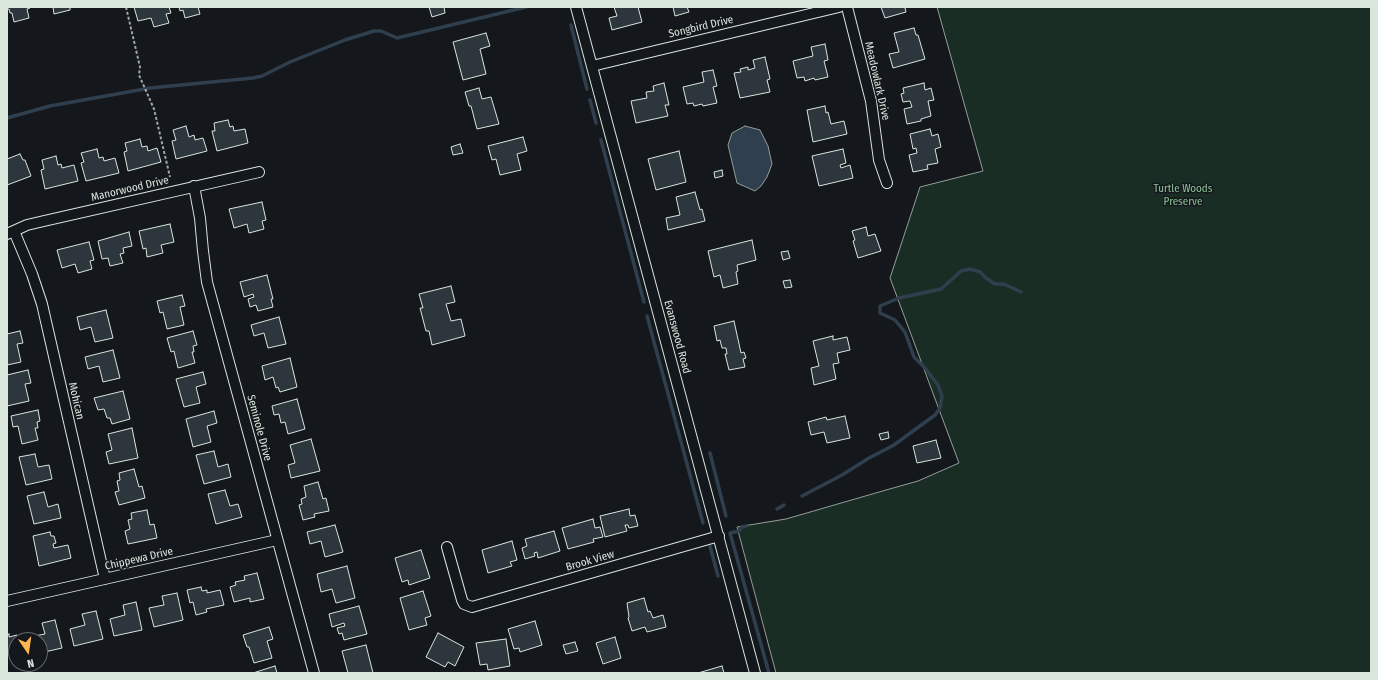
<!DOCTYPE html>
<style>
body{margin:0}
#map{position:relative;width:1378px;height:680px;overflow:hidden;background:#14181c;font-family:"Fira Sans Condensed",sans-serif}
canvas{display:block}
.frame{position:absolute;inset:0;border:8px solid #d8e6dc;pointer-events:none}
.north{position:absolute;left:8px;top:632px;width:40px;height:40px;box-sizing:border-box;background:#14181c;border:1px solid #626a69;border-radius:50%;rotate:167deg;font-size:11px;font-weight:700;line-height:16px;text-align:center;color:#d8e6dc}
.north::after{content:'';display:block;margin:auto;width:14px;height:18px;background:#ffb74d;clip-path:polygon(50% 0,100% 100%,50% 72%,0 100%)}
</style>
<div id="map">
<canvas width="1378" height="680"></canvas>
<div class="frame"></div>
<div class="north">N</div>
</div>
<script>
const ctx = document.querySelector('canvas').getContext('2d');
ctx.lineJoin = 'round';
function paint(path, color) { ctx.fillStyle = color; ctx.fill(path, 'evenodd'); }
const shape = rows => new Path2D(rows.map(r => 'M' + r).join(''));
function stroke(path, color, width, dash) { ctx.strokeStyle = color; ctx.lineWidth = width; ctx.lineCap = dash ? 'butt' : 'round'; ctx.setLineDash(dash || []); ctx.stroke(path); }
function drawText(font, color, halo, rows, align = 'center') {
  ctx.font = font + ' "Fira Sans Condensed",sans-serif'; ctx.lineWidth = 3; ctx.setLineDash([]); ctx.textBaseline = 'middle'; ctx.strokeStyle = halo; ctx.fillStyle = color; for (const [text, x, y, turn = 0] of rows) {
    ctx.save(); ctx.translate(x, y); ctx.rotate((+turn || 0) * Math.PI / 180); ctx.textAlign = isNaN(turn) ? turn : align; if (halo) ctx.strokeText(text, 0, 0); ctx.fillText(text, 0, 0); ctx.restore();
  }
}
const green = shape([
 [937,7,1371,7,1371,673,776,673,737,527,786,519,886,490,918,481,959,463,890,278,920,187,983,171,937,7]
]);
const water = shape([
 [745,126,760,130,768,146,772,164,767,177,761,186,755,191,737,183,728,145,732,133,745,126]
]);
const stream = shape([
 [571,25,587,89],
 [590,100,596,123],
 [7,118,50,106,150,88,253,78,262,76,290,62,345,40,374,31,381,31,397,38,526,7],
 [601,140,644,302],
 [647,316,703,523],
 [710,453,726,516],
 [802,496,842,475,869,458,894,445,935,415,940,408,942,396,938,385,925,368,914,357,905,332,895,320,880,313,880,306,899,298,941,289,961,271,970,269,980,272,986,278,995,284,1004,284,1021,292],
 [777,509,784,505],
 [746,526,742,527,739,531,730,533,769,673],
 [710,546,718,576]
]);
const building = shape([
 [7,7,30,7,30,8,27,9,29,18,14,22,12,13,10,13,9,9,7,9,7,7],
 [53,7,70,7,70,10,54,14,53,7],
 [134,7,169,7,171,13,166,14,169,23,154,27,151,18,138,21,134,7],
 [179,7,198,7,200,14,185,18,183,10,180,11,179,7],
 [429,7,444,7,445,13,432,17,429,7],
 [614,7,638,7,642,22,612,30,609,18,617,16,614,7],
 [673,7,687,7,689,12,675,16,673,7],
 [881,7,908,7,905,8,906,12,885,18,881,7],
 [914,28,916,35,918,35,925,59,893,68,889,54,899,52,894,33,914,28],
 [486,33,490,46,480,49,486,74,463,80,453,42,486,33],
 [825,44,828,60,824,61,828,77,815,80,814,78,805,81,804,77,797,78,793,61,813,56,811,47,825,44],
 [765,57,770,79,767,80,770,92,740,98,734,73,741,72,740,69,748,67,748,70,755,68,753,60,765,57],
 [713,70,717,86,713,87,717,103,703,106,702,104,694,106,693,103,687,104,683,87,704,82,702,72,713,70],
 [664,83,669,105,665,105,668,116,636,123,631,101,647,98,646,92,654,91,653,86,664,83],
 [924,83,925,90,931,88,934,100,928,101,931,116,921,119,921,121,907,124,904,109,912,107,910,101,903,102,901,94,904,93,903,88,924,83],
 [479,88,482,99,491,97,499,124,477,129,471,106,469,106,465,92,479,88],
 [825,106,826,113,828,112,831,124,844,121,847,134,813,142,807,110,825,106],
 [228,120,230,127,233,126,234,131,245,129,248,143,217,151,212,131,215,131,214,123,228,120],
 [186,126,189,137,194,135,195,140,203,138,207,151,176,159,172,141,176,140,173,130,186,126],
 [930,129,932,136,938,134,941,147,935,149,938,163,927,165,928,169,913,172,909,155,917,153,916,148,913,149,910,134,930,129],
 [523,137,527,151,517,154,521,170,500,175,496,159,492,160,488,146,523,137],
 [140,139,142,147,147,146,148,151,157,148,161,162,128,171,124,152,127,151,125,143,140,139],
 [460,144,463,153,453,155,451,147,460,144],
 [97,149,99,158,103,157,104,161,115,158,119,173,86,181,81,163,84,162,81,153,97,149],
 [843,149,846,163,840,165,841,168,850,165,853,178,819,186,812,156,843,149],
 [679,151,686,182,656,190,648,159,679,151],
 [20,154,23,160,25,160,31,176,7,185,7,159,20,154],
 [56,156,58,165,61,164,62,168,74,165,78,181,45,189,41,170,44,169,42,160,56,156],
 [722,170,723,176,715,178,714,172,722,170],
 [695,192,700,210,702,209,705,221,668,230,666,218,680,215,676,197,695,192],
 [262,202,266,220,262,221,264,229,249,233,247,224,234,228,229,209,262,202],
 [170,224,174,242,161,245,163,253,147,257,146,248,143,249,139,231,170,224],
 [866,227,868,236,875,234,881,251,858,258,853,241,855,240,852,231,866,227],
 [129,232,132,246,123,248,124,253,120,254,123,263,110,266,108,258,102,259,98,241,129,232],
 [752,240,756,260,737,265,738,271,736,272,738,284,723,288,720,275,714,277,708,251,752,240],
 [89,242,94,260,90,261,92,269,78,273,75,264,62,268,57,250,89,242],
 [788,251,790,258,783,260,781,252,788,251],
 [267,275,273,299,271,299,273,307,258,311,256,305,250,307,248,299,254,297,253,294,244,297,240,282,267,275],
 [790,280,792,287,785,288,783,281,790,280],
 [451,286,455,302,446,304,451,321,461,319,465,336,432,345,429,331,426,331,420,308,423,308,419,294,451,286],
 [182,295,185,306,180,307,184,325,167,329,163,312,160,313,157,301,182,295],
 [106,310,113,338,95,342,91,327,80,330,77,317,106,310],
 [279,317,286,344,268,348,264,333,254,336,251,325,279,317],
 [734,321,741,353,744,352,746,358,743,359,745,367,729,370,725,354,727,354,726,348,722,348,720,340,717,341,714,326,734,321],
 [20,331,23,343,17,344,21,362,7,365,7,334,20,331],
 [193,331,197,345,193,346,194,352,192,352,195,363,178,368,174,351,171,352,167,338,193,331],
 [833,336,833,340,847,337,850,350,837,353,839,363,833,364,836,379,814,385,811,368,819,366,813,341,833,336],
 [113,350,120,378,103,382,99,366,88,369,85,357,113,350],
 [290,358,297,387,280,392,278,387,276,388,273,377,265,380,262,366,290,358],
 [28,370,31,383,25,384,29,401,7,406,7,375,28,370],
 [203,372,206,384,196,387,200,403,184,407,176,379,203,372],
 [123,391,130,419,112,424,110,418,107,418,104,409,98,410,94,398,123,391],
 [297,399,305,429,288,434,285,422,281,423,279,414,274,415,272,406,297,399],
 [38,410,40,421,37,422,38,428,35,428,38,440,22,444,18,426,13,427,11,416,38,410],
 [214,411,217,423,207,426,211,442,193,447,186,419,214,411],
 [845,416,850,438,827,443,824,432,811,435,808,422,826,417,827,420,845,416],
 [132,428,138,458,109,464,106,452,112,450,108,434,132,428],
 [888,432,889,438,881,440,879,434,888,432],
 [311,439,320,471,291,478,288,465,295,463,290,445,311,439],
 [936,440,941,458,917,463,913,446,936,440],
 [214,451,218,467,228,464,231,477,204,484,196,455,214,451],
 [35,454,38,467,49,465,52,479,26,485,19,457,35,454],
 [134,469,139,487,142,486,145,498,119,505,115,492,119,491,117,481,120,480,119,473,134,469],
 [318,482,323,499,326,498,329,511,314,514,315,517,303,520,299,505,302,504,301,499,306,497,304,486,318,482],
 [225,490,230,506,238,504,242,517,216,524,208,494,225,490],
 [44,492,48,507,58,504,61,518,34,524,27,496,44,492],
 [629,509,630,516,635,515,638,526,629,528,628,525,625,525,627,531,605,537,600,516,629,509],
 [147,510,150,525,154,524,157,538,128,544,125,531,130,529,128,520,132,519,131,513,147,510],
 [593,519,595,528,600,527,603,537,593,539,594,542,568,549,562,528,593,519],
 [335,525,343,552,325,557,321,541,310,544,307,532,335,525],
 [554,531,560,551,538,558,537,552,534,553,535,556,525,559,522,548,527,546,525,539,554,531],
 [50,532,51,536,54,536,56,543,53,544,54,548,68,545,71,558,39,566,33,536,50,532],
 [512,541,517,560,510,562,512,566,488,573,482,550,512,541],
 [421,550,430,578,409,585,408,580,402,582,395,558,421,550],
 [347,566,355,598,336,603,332,589,321,592,317,574,347,566],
 [257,573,264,599,250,602,250,598,234,602,230,587,236,585,235,582,245,580,244,576,257,573],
 [201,587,202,591,207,590,207,593,220,590,224,605,206,609,207,612,196,615,193,602,190,603,187,590,201,587],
 [423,591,431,616,425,618,427,625,409,630,400,598,423,591],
 [177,593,183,620,154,627,149,608,164,605,162,596,177,593],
 [644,598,648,612,650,611,653,618,663,615,666,627,647,632,645,627,632,631,628,618,629,617,627,603,644,598],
 [136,602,142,630,114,636,110,619,125,615,123,605,136,602],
 [359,606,367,634,344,640,342,633,339,634,337,628,345,626,344,623,332,627,329,614,359,606],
 [96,611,103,639,74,646,70,629,85,625,82,614,96,611],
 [55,620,62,648,40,653,40,640,30,640,29,637,45,634,42,623,55,620],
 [535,621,542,645,520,652,519,648,514,649,508,629,535,621],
 [269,627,273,639,267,641,272,658,254,663,249,647,247,647,243,635,269,627],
 [438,633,464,647,455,666,448,662,445,667,426,657,438,633],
 [9,634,9,637,17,635,18,640,16,640,16,653,7,655,7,635,9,634],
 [615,637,621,658,603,664,596,643,615,637],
 [506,639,510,666,488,670,487,664,480,665,476,643,506,639],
 [575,642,578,651,566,654,563,645,575,642],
 [366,645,373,673,348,673,342,651,366,645],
 [275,666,277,673,253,673,275,666],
 [722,666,724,673,698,673,722,666]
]);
const path = shape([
 [126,7,140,67,139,75,154,109,170,177]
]);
const street = shape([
 [576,7,755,673],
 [847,7,871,101,879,160,887,183],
 [592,66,839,7],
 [194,186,200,218,203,251,207,282,314,673],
 [14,231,32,274,42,304,105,579],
 [7,234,27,225,44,221,259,172],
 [447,547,462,600,464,604,472,607,719,536],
 [7,601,277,540]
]);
const streetNames = [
 ["Songbird Drive",701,27,-13],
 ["Meadowlark Drive",877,81,77],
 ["Manorwood Drive",130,189,-13],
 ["Evanswood Road",677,337,75],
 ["Mohican",76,401,77],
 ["Seminole Drive",259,428,75],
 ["Chippewa Drive",139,559,-13],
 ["Brook View",590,561,-16]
];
const parkNames = [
 ["Turtle Woods",1183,189],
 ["Preserve",1183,202]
];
paint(green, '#1a2d24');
stroke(green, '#939e99', 1);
paint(water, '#2f3f4d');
stroke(water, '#939e99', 1);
stroke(stream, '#2f3f4d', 3.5);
paint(building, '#2c363c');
stroke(building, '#d8e6dc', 1);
stroke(street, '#d8e6dc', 12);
stroke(path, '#9da8a2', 2, [3, 2]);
stroke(street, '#14181c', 10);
drawText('11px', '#d8e6dc', '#14181c', streetNames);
drawText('11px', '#8ac095', '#14181c', parkNames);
</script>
